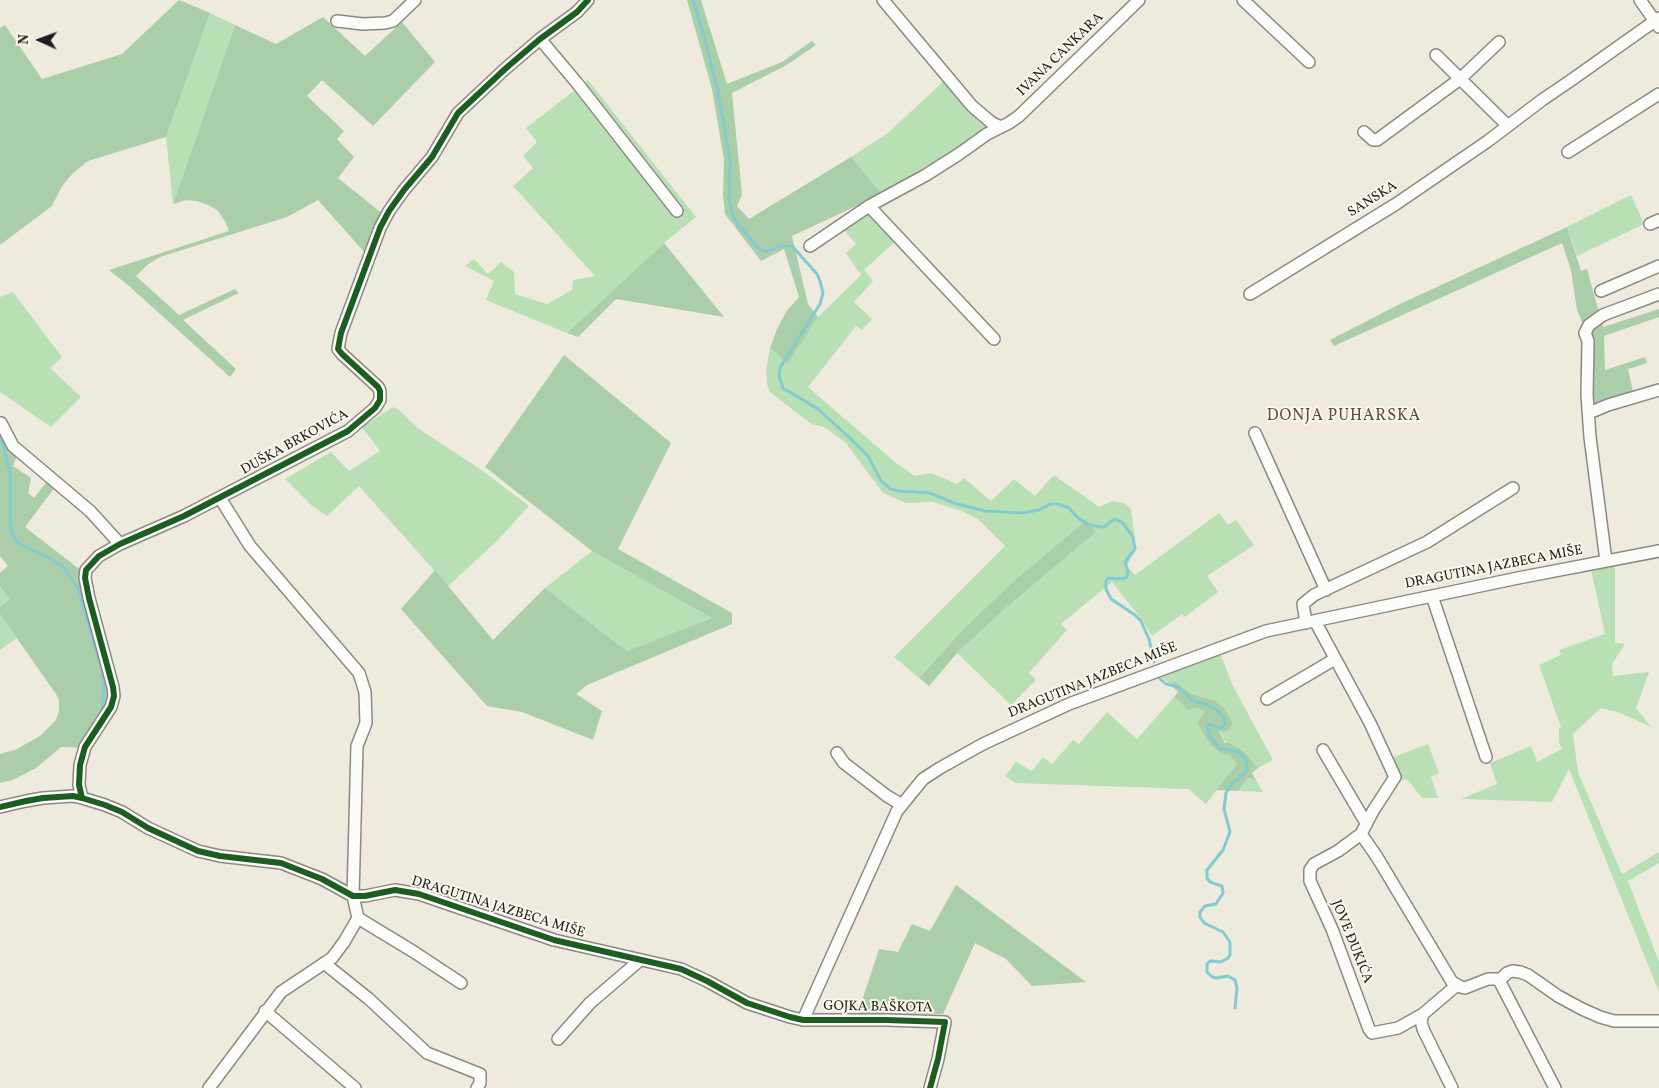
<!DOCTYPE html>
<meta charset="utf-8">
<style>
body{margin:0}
#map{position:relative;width:1659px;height:1088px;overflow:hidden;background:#eeeadd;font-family:Vollkorn,serif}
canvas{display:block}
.north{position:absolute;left:15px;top:15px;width:50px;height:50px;-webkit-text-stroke:4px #fbf7ec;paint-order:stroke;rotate:272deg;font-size:14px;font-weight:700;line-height:20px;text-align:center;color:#1c1c1c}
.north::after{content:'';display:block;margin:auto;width:18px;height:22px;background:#1c1c1c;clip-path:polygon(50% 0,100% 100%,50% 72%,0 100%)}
</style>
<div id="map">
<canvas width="1659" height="1088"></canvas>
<div class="north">N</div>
</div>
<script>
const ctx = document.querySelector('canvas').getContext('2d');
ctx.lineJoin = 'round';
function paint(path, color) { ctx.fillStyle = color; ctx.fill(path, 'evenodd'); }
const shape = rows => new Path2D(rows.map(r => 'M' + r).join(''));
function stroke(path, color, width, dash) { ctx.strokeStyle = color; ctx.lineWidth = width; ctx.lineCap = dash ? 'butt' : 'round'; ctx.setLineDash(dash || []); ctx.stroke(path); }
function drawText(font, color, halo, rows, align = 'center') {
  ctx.font = font + ' Vollkorn,serif'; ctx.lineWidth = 4; ctx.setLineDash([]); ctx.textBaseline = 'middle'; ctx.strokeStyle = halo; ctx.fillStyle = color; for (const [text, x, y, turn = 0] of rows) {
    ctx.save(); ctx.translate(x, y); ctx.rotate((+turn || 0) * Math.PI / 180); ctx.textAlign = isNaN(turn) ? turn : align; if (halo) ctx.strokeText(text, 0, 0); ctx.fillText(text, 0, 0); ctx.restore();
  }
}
const green = shape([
 [210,13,235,25,173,204,166,137],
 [947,78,995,126,956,155,882,194,851,157,888,133],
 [588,80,696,217,664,243,567,333,486,300,494,281,465,266,474,259,488,274,501,262,514,272,515,294,547,304,572,290,573,280,595,276,513,186,533,168,523,156,537,142,526,128],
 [1631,195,1644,224,1577,256,1567,227],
 [868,212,901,236,864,270,873,281,854,302,872,319,862,330,856,326,808,387,896,463,915,476,931,473,957,484,964,478,991,501,1014,479,1035,496,1054,475,1099,507,1112,501,1124,503,1131,509,1134,531,1135,549,1127,566,1135,575,1219,513,1228,525,1236,520,1254,545,1207,576,1218,592,1185,617,1182,614,1152,636,1143,621,1112,582,1061,624,1067,630,1029,673,1036,680,1011,705,957,653,1006,608,1096,532,959,634,919,678,894,657,1005,546,979,520,962,511,933,502,906,503,883,493,845,442,824,427,811,424,770,392,767,384,766,371,770,348,788,362,818,317,861,275,846,253,856,244,843,229],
 [13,292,62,357,50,368,81,397,51,427,0,392,0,297],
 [393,407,399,410,419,429,483,471,529,506,496,542,448,586,359,486,327,516,311,505,285,479,331,452,349,471,380,451,362,427],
 [592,551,713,618,627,651,545,588],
 [1615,564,1615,643,1625,644,1612,664,1613,676,1649,672,1636,708,1651,727,1618,712,1601,708,1573,734,1578,772,1622,874,1659,852,1659,863,1628,881,1659,962,1659,992,1569,769,1552,802,1461,799,1497,784,1490,763,1531,746,1537,762,1562,749,1559,742,1559,728,1561,727,1539,665,1561,655,1559,650,1605,634,1591,569],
 [0,588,11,600,0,607],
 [0,614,17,638,0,650],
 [1220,653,1232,684,1273,760,1258,768,1245,752,1230,743,1226,743,1204,697,1190,693,1175,681,1170,684,1158,674],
 [1174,697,1188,710,1198,708,1205,711,1229,755,1237,764,1206,804,1188,789,1015,783,1005,776,1016,762,1032,771,1043,757,1052,764,1073,740,1079,744,1107,712,1137,739],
 [1428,744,1439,773,1431,777,1438,798,1422,798,1408,780,1399,779,1398,771,1391,758],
 [1248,778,1256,780,1263,792,1238,791]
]);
const forest = shape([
 [179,0,210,13,166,137,88,161,73,173,62,186,52,206,0,245,0,28,5,25,42,79,122,54],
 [687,0,701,0,727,84,782,62,812,41,816,45,785,66,732,93,742,195,737,206,749,219,851,157,882,194,792,236,808,304,818,317,788,363,770,348,777,329,786,312,799,297,784,249,761,261,725,214,723,195,724,160,712,89],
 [323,17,365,56,402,22,435,62,373,126,322,80,307,96,344,131,337,139,354,157,338,178,389,219,373,262,318,200,287,217,160,257,147,265,136,276,179,315,235,289,239,293,183,320,236,369,230,377,129,286,109,270,229,231,225,221,217,210,208,205,197,201,186,200,173,204,235,25,276,44],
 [1567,227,1581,271,1587,269,1603,327,1659,309,1659,317,1604,336,1605,370,1645,357,1647,363,1628,369,1633,392,1589,408,1585,329,1577,310,1571,270,1562,243,1334,346,1330,340,1400,304],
 [664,243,724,317,616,299,578,337,567,333],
 [564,355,671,443,618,549,732,613,732,624,587,685,576,694,602,711,593,740,522,712,487,706,401,609,435,570,493,640,545,588,627,651,712,618,592,551,485,467],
 [0,419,18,452,13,466,31,478,28,493,34,498,48,480,55,487,25,527,87,575,117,685,86,748,61,747,36,768,13,780,0,783,0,754,15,750,40,736,56,720,59,711,59,700,56,694,0,614,0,607,10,600,0,587,0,573,8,566,0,556],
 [1087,520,1096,532,1006,608,957,653,929,686,919,678,959,634,1014,581],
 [1175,681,1190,693,1215,701,1224,708,1233,723,1227,732,1219,731,1225,743,1230,743,1245,752,1258,768,1252,773,1256,780,1248,778,1238,791,1216,790,1237,764,1229,755,1222,754,1210,744,1197,723,1205,711,1198,708,1188,710,1174,697,1178,692,1170,684],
 [956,885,1086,982,1032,986,1006,959,975,943,943,1014,858,1013,879,949,898,952,912,924,930,931]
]);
const stream = shape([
 [693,0,703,32,718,92,730,160,729,201,732,214,736,221,757,247,764,251,772,250,780,246,792,246,817,274,820,281,823,293,820,304,780,368,779,376,783,388,818,409,850,438,868,456,881,481,891,489,899,491,930,493,954,503,985,511,1022,513,1039,510,1050,504,1058,504,1069,508,1077,517,1087,524,1100,527,1104,527,1114,519,1122,522,1133,537,1135,549,1125,562,1128,572,1127,577,1124,579,1108,578,1106,581,1106,589,1111,599,1135,615,1141,621,1149,639,1154,662],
 [0,435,10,471,10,520,12,534,18,543,50,558,64,568,78,588,102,670,104,687,102,712],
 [1157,676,1166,684,1178,687,1193,701,1205,704,1217,710,1225,719,1224,726,1221,728,1209,724,1208,727,1209,735,1219,748,1239,752,1247,762,1247,770,1245,773,1230,786,1226,793,1224,809,1230,832,1223,850,1207,870,1207,878,1210,882,1222,886,1223,893,1216,904,1205,906,1200,912,1200,917,1204,923,1223,932,1230,942,1230,955,1228,958,1221,962,1210,961,1207,964,1207,972,1212,977,1216,978,1228,976,1235,980,1237,988,1235,1008]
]);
const minor = shape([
 [883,0,972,106,992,123,1001,127],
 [1243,0,1309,62],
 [1640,0,1659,27],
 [337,21,363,24,385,23,393,21,415,0],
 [540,39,577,83,677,211],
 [1436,55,1508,126],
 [1364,132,1373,140,1377,140,1460,79,1499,42],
 [1568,152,1659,94],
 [869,206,994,339],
 [1650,224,1659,220],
 [810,246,869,206,926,175,959,154,987,134,1009,123,1019,116,1139,0],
 [1601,291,1659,266],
 [1250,294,1396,204,1488,141,1542,100,1570,81,1659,18],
 [1589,413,1608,405,1659,390],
 [1,423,13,446,90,511,120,544],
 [1255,433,1326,590],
 [1606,561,1590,437,1587,395,1588,341,1585,333,1589,325,1603,315,1659,294],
 [1432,596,1486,757],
 [1315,621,1370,723,1395,777,1373,811,1361,834,1338,851,1314,864,1310,870,1310,881,1332,929,1369,1029,1372,1033,1398,1028,1423,1014,1457,985],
 [1306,623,1303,604,1314,595,1427,542,1513,488],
 [1267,699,1335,659],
 [1323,750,1366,823],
 [837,753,844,763,887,796,902,805],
 [82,798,79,785,80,765,85,747,111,707,114,696,113,687,89,598,85,578,86,570,99,556,120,544,184,516,348,431,375,408,380,400,380,391,378,387,342,354,338,349,341,333,380,228,389,211,404,190,432,157,458,113,505,69,540,39,577,12,588,0],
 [0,807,26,801,43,798,73,796,82,798,105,805,122,812,148,828,198,851,220,856,281,863,322,879,353,896,365,896,395,890,419,894,554,940,681,969,707,981,747,1003,790,1017,803,1020,886,1020,945,1022,938,1059,930,1088],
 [1361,834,1377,857,1452,982,1461,987,1465,988,1488,979,1497,979,1500,982,1555,1088],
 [358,918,414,952,461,983],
 [324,963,369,999,427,1053,480,1074,480,1083,477,1088],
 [1499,981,1507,973,1512,971,1520,972,1528,975,1558,996,1582,1009,1600,1017,1614,1021,1659,1021],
 [265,1011,355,1088],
 [1423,1014,1421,1021,1423,1029,1452,1088],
 [803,1020,897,811,923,779,940,768,983,744,1069,704,1266,631,1518,578,1659,551],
 [558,1039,590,1003,639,961],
 [209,1088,281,992,332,958,344,942,358,918,353,896,357,746,366,723,365,692,359,673,250,546,220,498]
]);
const cycleway = shape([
 [82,798,79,785,80,765,85,747,111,707,114,696,113,687,89,598,85,578,86,570,99,556,120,544,184,516,348,431,375,408,380,400,380,391,378,387,342,354,338,349,341,333,380,228,389,211,404,190,432,157,458,113,505,69,540,39,577,12,588,0],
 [0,807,26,801,43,798,73,796,82,798,105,805,122,812,148,828,198,851,220,856,281,863,322,879,353,896,365,896,395,890,419,894,554,940,681,969,707,981,747,1003,790,1017,803,1020,886,1020,945,1022,938,1059,930,1088]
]);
const streetNames = [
 ["IVANA CANKARA",1061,55,-44],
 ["SANSKA",1373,200,-32],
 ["DUŠKA BRKOVIĆA",295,443,-29],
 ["DRAGUTINA JAZBECA MIŠE",1494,568,-11],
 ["DRAGUTINA JAZBECA MIŠE",1093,681,-22],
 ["DRAGUTINA JAZBECA MIŠE",498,908,17],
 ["JOVE ĐUKIĆA",1351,942,68],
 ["GOJKA BAŠKOTA",878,1008,1]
];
const quarterNames = [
 ["DONJA PUHARSKA",1344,417]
];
paint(green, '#b9e0b5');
paint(forest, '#aacea9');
stroke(stream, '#81cbd1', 3);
stroke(minor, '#8c8983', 14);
stroke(minor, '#fcfcfa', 11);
stroke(cycleway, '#1b5e20', 6);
drawText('14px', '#1c1c1c', '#fbf7ec', streetNames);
ctx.letterSpacing = '1px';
drawText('16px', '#614937', '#fbf7ec', quarterNames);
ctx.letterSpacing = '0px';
</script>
